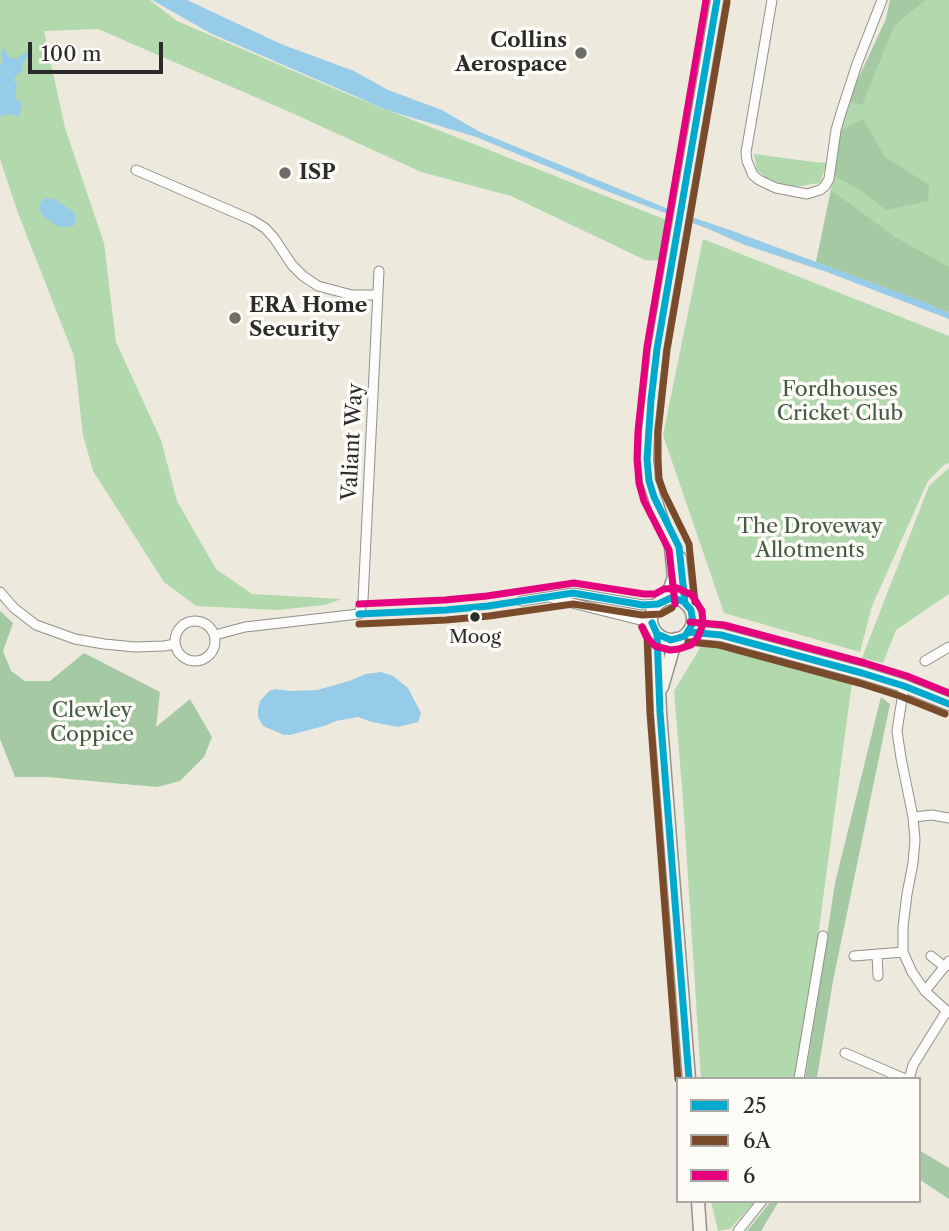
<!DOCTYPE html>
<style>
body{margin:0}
#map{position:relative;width:949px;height:1231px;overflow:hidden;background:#eee9dd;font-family:"Libre Caslon Text",serif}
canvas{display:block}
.legend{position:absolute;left:676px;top:1077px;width:245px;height:126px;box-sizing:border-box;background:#fdfcf7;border:2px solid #a9a8a5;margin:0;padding:9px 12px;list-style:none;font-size:21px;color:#2b2b2b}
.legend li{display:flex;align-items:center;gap:14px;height:35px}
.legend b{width:35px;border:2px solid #a9a8a5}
.scale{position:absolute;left:28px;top:42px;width:135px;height:32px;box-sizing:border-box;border:4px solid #2b2b2b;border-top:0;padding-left:9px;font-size:21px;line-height:24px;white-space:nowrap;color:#2b2b2b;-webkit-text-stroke:5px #fdfcf7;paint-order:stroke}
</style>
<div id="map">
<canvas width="949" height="1231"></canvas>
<ul class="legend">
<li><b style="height:9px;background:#00a9ce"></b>25</li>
<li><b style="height:9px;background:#7a4b2a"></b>6A</li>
<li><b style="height:9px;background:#e5007d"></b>6</li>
</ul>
<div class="scale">100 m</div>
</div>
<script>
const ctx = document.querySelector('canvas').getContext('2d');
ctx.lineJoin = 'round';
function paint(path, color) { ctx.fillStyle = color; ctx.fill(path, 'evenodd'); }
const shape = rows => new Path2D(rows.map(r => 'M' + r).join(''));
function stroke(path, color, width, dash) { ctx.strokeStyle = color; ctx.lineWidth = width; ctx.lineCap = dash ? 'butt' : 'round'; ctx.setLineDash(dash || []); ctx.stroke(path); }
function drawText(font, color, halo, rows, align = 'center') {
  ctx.font = font + ' "Libre Caslon Text",serif'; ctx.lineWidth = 7; ctx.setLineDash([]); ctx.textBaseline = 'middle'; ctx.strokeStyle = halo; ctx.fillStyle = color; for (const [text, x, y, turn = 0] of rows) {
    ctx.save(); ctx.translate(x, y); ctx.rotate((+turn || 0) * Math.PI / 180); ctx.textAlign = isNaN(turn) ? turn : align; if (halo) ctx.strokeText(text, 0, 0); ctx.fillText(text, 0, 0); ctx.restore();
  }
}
const green = shape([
 [0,0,150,0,177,21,352,96,669,221,663,261,645,260,511,196,421,172,292,113,98,29,44,31,65,128,104,243,116,342,161,440,177,501,216,569,252,594,342,599,324,605,277,610,196,606,164,582,93,471,83,435,74,356,18,213,0,159],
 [890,0,949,0,949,313,919,300,816,262,831,190,840,131,852,92,886,19],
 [754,154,814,162,827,163,820,183,794,187,769,180,757,170],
 [703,239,949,336,949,463,944,465,928,481,872,606,860,652,724,613,663,435],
 [949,468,949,594,896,630,883,663,862,658,929,486],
 [703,643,852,682,819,929,794,1079,701,1079,683,800,674,691],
 [711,1201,755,1201,730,1229,718,1231]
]);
const forest = shape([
 [890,0,928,0,925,0,894,26,862,105,849,102,852,92,886,19],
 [863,119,885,157,929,185,928,201,886,210,859,189,833,175,840,131],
 [831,190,895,237,949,267,949,313,919,300,816,262],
 [0,611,13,623,3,651,11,671,25,681,50,681,84,653,160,692,156,727,190,699,212,737,204,757,180,781,157,787,47,777,15,777,0,739],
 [881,697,890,704,833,981,817,1077,818,1079,805,1079,835,883],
 [919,1150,949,1168,949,1199,919,1179],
 [771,1201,779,1201,761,1231,747,1231]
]);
const water = shape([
 [152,0,187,0,281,44,354,71,388,90,442,110,480,132,671,210,730,230,919,300,949,313,949,319,827,272,745,245,706,228,614,194,476,137,387,110,210,33],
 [3,49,6,51,9,57,16,59,26,52,30,53,22,65,23,71,17,74,13,81,17,83,15,97,16,100,22,102,19,117,10,114,3,115,0,117,0,65,2,62,1,52],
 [45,198,54,199,74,212,76,220,74,226,59,227,43,216,39,209,41,202],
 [381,672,393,676,408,688,421,713,418,722,398,727,372,722,358,717,336,721,324,726,290,735,284,735,263,726,258,717,258,709,260,701,269,691,275,689,290,691,317,690,349,681,366,674]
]);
const street = shape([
 [772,0,748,141,746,152,747,161,753,175,759,180,776,188,807,194,820,190,825,186,829,179,836,130,841,113,857,64,882,0],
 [136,170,252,220,265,228,274,238,292,265,303,276,318,286,352,295,378,295],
 [0,592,14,608,36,625,75,639,104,644,135,647,164,646,175,644],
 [552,598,652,623],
 [522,601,573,593,643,605,658,604],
 '175 641a20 20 0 1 1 40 0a20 20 0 1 1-40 0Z',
 [215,635,245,627,359,614,363,600,379,271],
 [925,661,949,647],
 [904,686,897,731,901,758,913,817,915,840,913,863,907,894,903,927,903,952,912,972,925,991,949,1013],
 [913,817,932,815,949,818],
 [877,954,878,976],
 [854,956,903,952],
 [931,956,945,967],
 [925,991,949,961],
 [845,1053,905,1079],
 [799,1079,823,936],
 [909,1079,913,1065,946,1012],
 [738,1231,762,1201]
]);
const secondary = shape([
 [680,558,685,603],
 '651 619a21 21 0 1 1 42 0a21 21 0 1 1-42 0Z',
 [666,599,674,577,671,547,649,481,647,459,648,431,657,349,717,0],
 [689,632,721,635,862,673,904,686,949,704],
 [657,634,660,712,689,1079],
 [662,687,676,639],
 [698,1201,700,1231]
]);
const bus1 = shape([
 [359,614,446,610,488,606,573,593,643,605,658,604,671,598,683,601],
 [652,623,657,634,671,640,685,636,693,623,691,610,685,603,679,547,654,497,649,481,647,459,651,400,657,349,717,0],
 [652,623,657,634,660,712,689,1079],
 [689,632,721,635,862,673,904,686,949,704]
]);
const bus2 = shape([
 [695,602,689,544,664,493,659,479,658,459,658,432,667,350,727,2],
 [359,624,446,620,489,616,573,604,642,615,661,614,672,608],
 [642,627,647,636,650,713,678,1079],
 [688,642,719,645,859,683,900,696,945,714]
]);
const bus3 = shape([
 [359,604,445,600,487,596,574,583,644,594,655,594,664,589,677,588,692,595,702,611,703,624,698,637,691,645,679,649,670,650,655,646,646,636,642,627],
 [675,604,669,550,644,501,639,483,637,459,638,431,647,347,706,0],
 [690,622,724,625,865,663,907,676,949,693]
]);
const markers = [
 [581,53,7,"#6f6e69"],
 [285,173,7,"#6f6e69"],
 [235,318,7,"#6f6e69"],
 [475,617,6,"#2b2b2b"]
];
const busNames = [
 ["Moog",475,638]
];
const poiNames = [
 ["Collins",567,41,"right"],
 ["Aerospace",567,65,"right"],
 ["ISP",299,173],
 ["ERA Home",249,306],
 ["Security",249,330]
];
const parkNames = [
 ["Fordhouses",840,390],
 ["Cricket Club",840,414],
 ["The Droveway",810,527],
 ["Allotments",810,551],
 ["Clewley",92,711],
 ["Coppice",92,735]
];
const streetNames = [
 ["Valiant Way",353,442,-87]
];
paint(green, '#b2d8ad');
paint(forest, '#a4c9a3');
paint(water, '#96cce7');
stroke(street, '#93908a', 11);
stroke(secondary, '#93908a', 15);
stroke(street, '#fcfcfa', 9);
stroke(secondary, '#f6f2ec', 12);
stroke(bus1, '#00a9ce', 7);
stroke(bus2, '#7a4b2a', 7);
stroke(bus3, '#e5007d', 7);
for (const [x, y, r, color] of markers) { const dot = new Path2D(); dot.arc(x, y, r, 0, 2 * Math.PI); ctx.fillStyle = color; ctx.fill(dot); stroke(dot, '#fdfcf7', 2.5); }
drawText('19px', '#2b2b2b', '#fdfcf7', busNames);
drawText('bold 21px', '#2b2b2b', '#fdfcf7', poiNames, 'left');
drawText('21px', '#445b46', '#fdfcf7', parkNames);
drawText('21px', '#2b2b2b', '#fdfcf7', streetNames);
</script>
